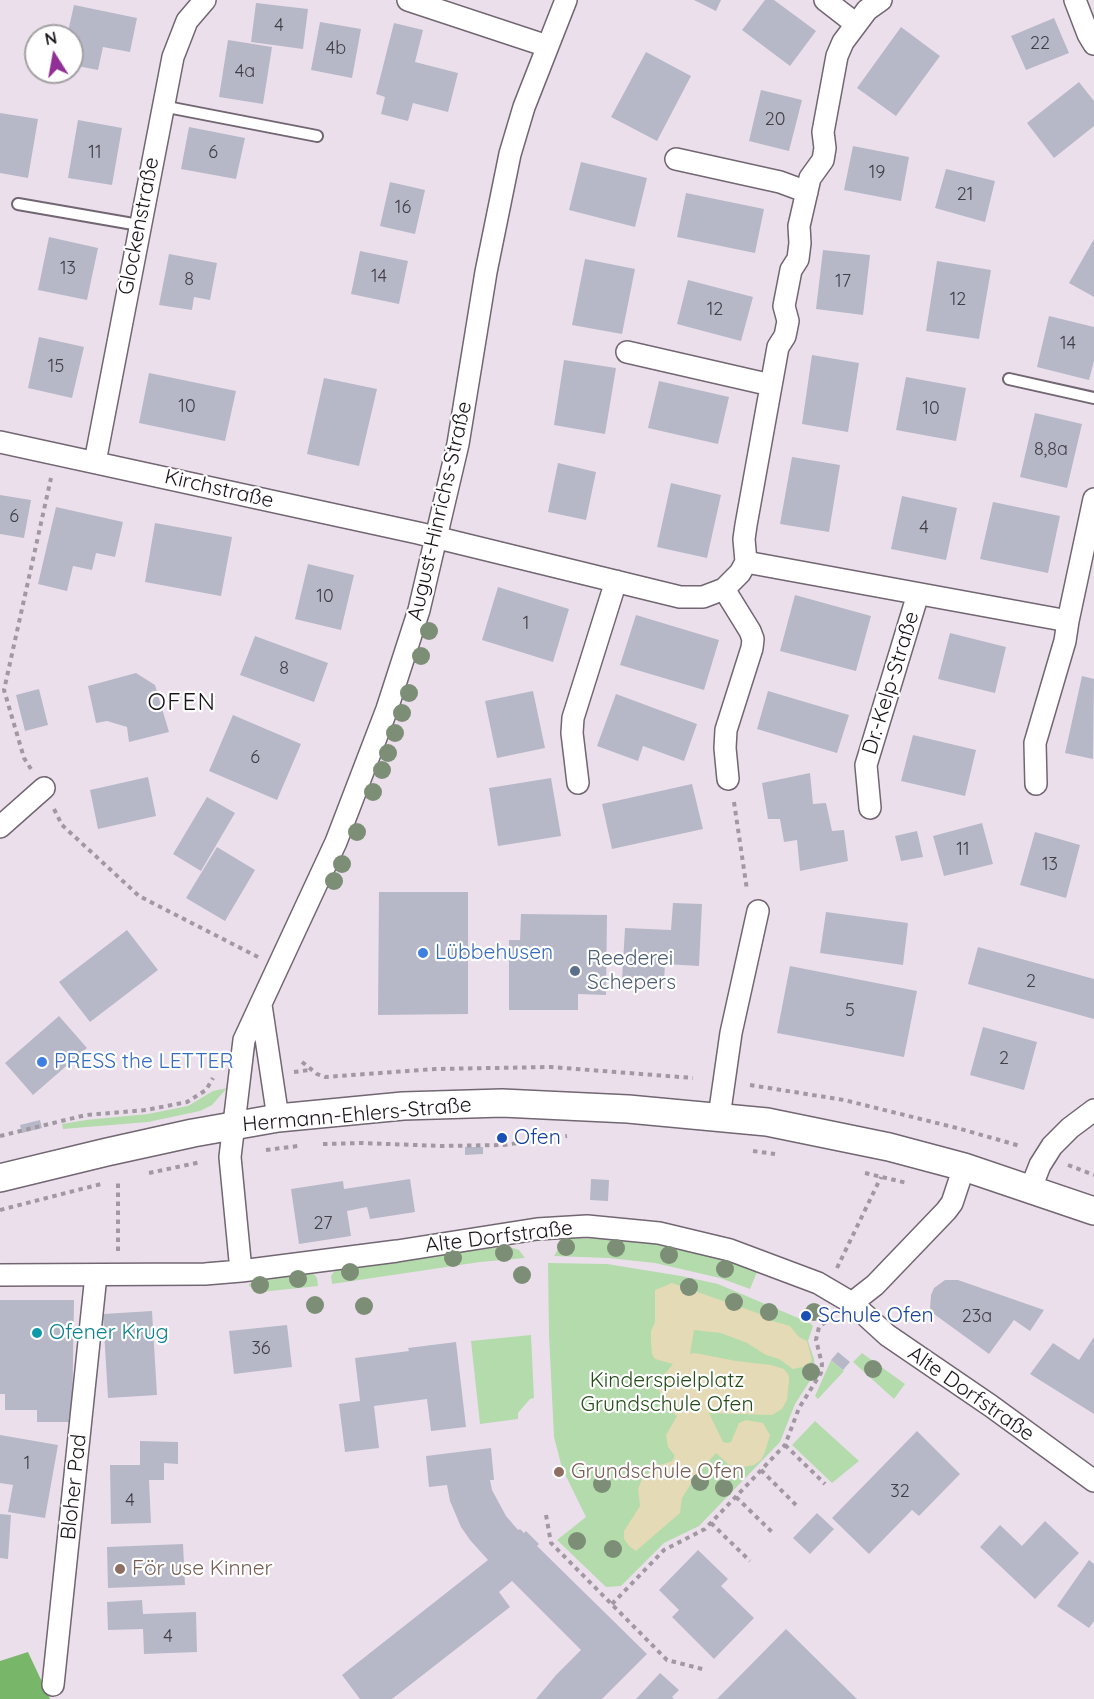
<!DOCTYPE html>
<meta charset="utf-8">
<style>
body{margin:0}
#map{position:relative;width:1094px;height:1699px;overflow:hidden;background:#ecdfec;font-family:Quicksand,sans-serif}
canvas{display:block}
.north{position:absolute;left:24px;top:24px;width:60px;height:60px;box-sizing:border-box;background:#fff;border:2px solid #a3a1a3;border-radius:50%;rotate:349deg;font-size:16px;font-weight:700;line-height:24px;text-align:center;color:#1a151a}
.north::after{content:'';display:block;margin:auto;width:21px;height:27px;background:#922f96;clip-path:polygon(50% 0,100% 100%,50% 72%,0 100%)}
</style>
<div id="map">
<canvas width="1094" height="1699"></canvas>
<div class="north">N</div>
</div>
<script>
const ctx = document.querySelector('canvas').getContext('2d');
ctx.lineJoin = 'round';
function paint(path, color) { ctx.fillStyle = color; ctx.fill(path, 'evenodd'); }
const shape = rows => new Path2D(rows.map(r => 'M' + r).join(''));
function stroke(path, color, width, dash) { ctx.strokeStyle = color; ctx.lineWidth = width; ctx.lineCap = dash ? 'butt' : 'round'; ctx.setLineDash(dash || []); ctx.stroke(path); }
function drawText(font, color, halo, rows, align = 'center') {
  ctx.font = font + ' Quicksand,sans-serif'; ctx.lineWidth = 4.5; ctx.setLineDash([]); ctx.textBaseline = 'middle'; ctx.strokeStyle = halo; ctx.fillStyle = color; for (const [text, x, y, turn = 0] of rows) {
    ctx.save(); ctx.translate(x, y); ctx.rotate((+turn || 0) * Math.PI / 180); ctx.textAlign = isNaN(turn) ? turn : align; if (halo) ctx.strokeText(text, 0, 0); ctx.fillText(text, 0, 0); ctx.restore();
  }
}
const green = shape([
 [227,1088,212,1105,200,1111,148,1122,63,1129,62,1124,86,1120,148,1114,188,1106,213,1091],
 [569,1238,609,1239,657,1243,726,1260,757,1272,750,1289,720,1278,655,1263,608,1258,554,1256,563,1241],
 [507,1246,519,1250,525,1258,480,1262,332,1284,331,1276,336,1269],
 [548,1263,607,1264,681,1276,718,1284,810,1323,813,1326,808,1341,814,1359,815,1373,795,1404,780,1442,699,1526,664,1543,621,1586,606,1587,557,1540,586,1517,562,1468,554,1437,549,1335],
 [312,1272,317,1278,318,1286,261,1292,249,1286,249,1284,265,1278],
 [531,1335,534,1398,530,1399,518,1413,518,1419,480,1424,471,1341],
 [862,1353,905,1384,894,1399,853,1362],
 [831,1360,844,1371,818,1399,815,1396],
 [815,1421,859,1461,832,1483,792,1445]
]);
const forest = shape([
 [28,1652,50,1699,0,1699,0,1661]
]);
const sand = shape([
 [672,1283,760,1314,766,1319,790,1326,799,1337,807,1341,812,1360,807,1366,793,1369,779,1359,766,1355,747,1343,721,1333,694,1330,690,1354,695,1353,736,1361,771,1365,784,1369,789,1376,789,1381,787,1400,782,1409,772,1415,709,1413,723,1442,727,1443,731,1442,739,1423,746,1420,763,1423,770,1435,765,1452,761,1460,754,1465,738,1468,729,1465,716,1453,696,1476,682,1498,680,1513,636,1551,629,1546,624,1539,624,1531,640,1506,638,1489,642,1479,652,1470,658,1466,672,1461,675,1456,668,1447,666,1435,677,1416,667,1408,659,1390,659,1381,673,1364,655,1359,652,1354,651,1343,651,1331,655,1322,655,1290]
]);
const building = shape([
 [694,0,721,0,716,11],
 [765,0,774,0,816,31,790,66,742,30],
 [256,3,308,9,303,49,251,42],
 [74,5,137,18,130,52,103,47,98,70,72,65,72,36,67,36],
 [1054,18,1069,53,1026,70,1011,36],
 [320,22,361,29,352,78,311,70],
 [394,23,423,30,415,62,458,73,448,112,413,103,408,121,381,114,385,97,376,94],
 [901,27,940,56,896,116,857,88],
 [228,40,272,47,263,104,219,97],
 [646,52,691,76,657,141,611,117],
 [1079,82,1094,101,1094,126,1054,158,1027,123],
 [761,90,802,100,789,151,749,141],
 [0,113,38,119,28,178,0,173],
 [78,120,122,128,112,185,68,178],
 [189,127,245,138,236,179,181,169],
 [853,146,909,157,901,201,844,190],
 [581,162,647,178,635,227,569,210],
 [946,169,995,181,985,222,935,208],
 [390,182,425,190,415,234,380,226],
 [686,193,764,209,755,253,677,237],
 [49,237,98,248,87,300,38,290],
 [1094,239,1094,297,1069,283],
 [823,250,870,255,863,315,816,309],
 [360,251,408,261,399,304,351,294],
 [169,254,217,263,210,300,194,297,192,310,159,305],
 [585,259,635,269,622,334,572,325],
 [937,261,991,270,979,339,926,331],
 [688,280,753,297,741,341,677,324],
 [1049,316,1094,327,1094,361,1089,380,1037,367],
 [39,337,84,347,72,398,28,388],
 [812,355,859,363,848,432,802,424],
 [564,360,616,368,605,434,554,425],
 [149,373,236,391,225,441,139,423],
 [906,377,966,388,956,441,896,430],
 [324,378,377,389,359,466,307,454],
 [659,381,729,397,718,444,648,428],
 [1035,413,1082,424,1067,488,1020,477],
 [792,457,840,465,829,532,780,524],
 [558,463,596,472,586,520,548,512],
 [671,483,721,495,707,558,657,547],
 [0,495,31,500,24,538,0,534],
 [902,496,957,508,946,560,891,549],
 [993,502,1060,516,1048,573,980,559],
 [56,507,123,522,115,557,96,553,92,570,73,566,67,591,38,584],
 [155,523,232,537,221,596,145,582],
 [308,564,354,575,341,630,295,619],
 [498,587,569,609,553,662,482,640],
 [795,595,871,616,856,671,780,651],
 [636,615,719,640,704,690,620,665],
 [950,633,1006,647,995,693,938,679],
 [255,636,328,663,314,702,240,675],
 [136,673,155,685,169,732,129,742,127,727,107,721,96,723,88,686],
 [1082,676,1094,679,1093,759,1065,753],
 [39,689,48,725,25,731,16,695],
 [533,691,545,748,497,758,485,701],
 [768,691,849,715,837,753,757,729],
 [616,694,697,724,684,761,643,746,638,761,597,746],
 [233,715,301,744,277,800,209,771],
 [913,735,976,750,965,796,901,781],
 [810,773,813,804,826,803,832,831,844,830,848,861,800,871,797,840,784,842,780,819,768,819,762,783],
 [148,777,156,816,98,829,90,790],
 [551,778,561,836,498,846,489,788],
 [692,784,703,829,612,849,602,804],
 [207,797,235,813,201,871,173,854],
 [982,823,993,864,944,876,933,836],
 [917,831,923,857,901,861,895,836],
 [1035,832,1080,845,1066,898,1020,885],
 [217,847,255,870,225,921,186,898],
 [379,892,468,892,468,1014,378,1015],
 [673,903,702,904,699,966,665,964,664,982,622,980,625,928,671,930],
 [826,912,908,923,903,965,820,953],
 [521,914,607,915,606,995,578,994,578,1010,509,1010,509,940,520,940],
 [127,930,158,970,90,1022,59,982],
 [978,947,1094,979,1094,1019,968,984],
 [790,966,917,991,904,1057,777,1033],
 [59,1016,87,1048,33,1095,5,1063],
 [983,1027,1037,1042,1024,1090,970,1075],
 [40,1120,42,1128,22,1133,20,1125],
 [465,1147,483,1147,483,1154,465,1155],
 [410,1179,415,1212,370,1219,367,1207,347,1211,351,1236,299,1244,291,1189,343,1181,344,1189],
 [591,1179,609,1180,608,1201,590,1200],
 [945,1280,958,1280,1044,1310,1030,1331,1014,1320,989,1354,934,1314,930,1308,931,1295,934,1288],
 [0,1300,74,1300,72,1422,37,1422,37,1410,5,1410,5,1394,0,1394],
 [152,1311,157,1395,108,1398,103,1314],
 [287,1325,292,1367,234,1374,229,1331],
 [1094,1337,1094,1414,1030,1374,1053,1343,1079,1360],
 [456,1342,466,1427,431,1431,427,1399,374,1406,379,1448,345,1452,339,1404,360,1401,355,1358,409,1351,408,1348],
 [838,1352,850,1362,843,1370,831,1360],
 [917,1431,960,1474,919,1516,912,1510,869,1554,832,1518],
 [0,1435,58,1445,45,1518,8,1512,13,1485,0,1483],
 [140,1441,178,1442,178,1464,164,1463,164,1480,149,1480,151,1523,111,1524,110,1465,140,1465],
 [491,1448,494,1480,490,1480,492,1490,506,1516,518,1530,520,1529,524,1533,526,1531,539,1544,537,1546,647,1654,602,1699,536,1699,556,1675,581,1650,512,1581,499,1592,510,1607,392,1699,360,1699,342,1675,488,1560,470,1540,461,1527,450,1501,447,1485,429,1487,426,1456],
 [817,1513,834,1529,810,1554,793,1538],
 [0,1514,11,1515,8,1559,0,1558],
 [1045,1521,1079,1553,1035,1599,980,1547,1000,1525,1022,1546],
 [183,1544,185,1585,108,1588,107,1547],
 [698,1550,728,1579,721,1586,754,1618,714,1659,672,1617,679,1610,659,1590],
 [1089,1560,1094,1564,1094,1621,1089,1628,1057,1606],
 [142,1600,143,1614,196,1612,197,1652,144,1654,143,1629,108,1630,107,1602],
 [786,1629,857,1699,717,1699],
 [660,1673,679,1690,672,1697,674,1699,636,1699]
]);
const path = shape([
 [31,769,24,758,4,690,51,478],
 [734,802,747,890],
 [54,809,62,825,139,896,258,957],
 [302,1062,317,1074,325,1077,435,1069,551,1067,693,1078],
 [294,1072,310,1070],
 [750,1085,844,1100,961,1129,1020,1146],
 [0,1136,86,1115,146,1110,187,1102,206,1090,213,1078],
 [323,1144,361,1143,441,1146,504,1145,567,1136],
 [266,1150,298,1146],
 [753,1151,775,1154],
 [1068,1165,1094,1175],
 [149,1173,201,1162],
 [865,1173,907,1183],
 [0,1210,101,1184],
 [118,1251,118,1180],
 [837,1268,881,1177],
 [785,1445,825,1484],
 [761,1470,798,1507],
 [736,1497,774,1534],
 [546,1515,551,1543,667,1660,706,1670],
 [711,1523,750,1561],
 [612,1604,664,1550,705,1529,785,1445,799,1408,821,1373,822,1364,816,1340,819,1327,832,1317]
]);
const service = shape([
 [162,106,317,136],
 [18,204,139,225],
 [1009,379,1094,398]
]);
const minor = shape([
 [408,0,547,46],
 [825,0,856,24],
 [1075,0,1088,34,1094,44],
 [676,159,780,182,807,192],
 [627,352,771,385],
 [0,442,418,533,680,597,703,597,724,589,740,573,746,562,744,539,746,525,778,347,785,336,788,321,784,306,791,270,798,259,800,243,799,226,810,178,823,160,825,148,823,132,837,56,843,42,867,10,881,0],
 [95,462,173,57,187,21,205,0],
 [746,562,1068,621,1094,499],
 [724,589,750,631,753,639,752,648,726,730,725,748,728,779],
 [578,783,572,733,573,718,616,581],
 [1036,784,1035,743,1065,641,1068,621],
 [870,808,866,765,918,594],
 [0,827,44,788],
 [261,1005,278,1118],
 [719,1117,731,1033,758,911],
 [1031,1188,1040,1165,1052,1146,1070,1128,1094,1110],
 [241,1271,230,1157,244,1040,336,842,387,709,419,610,458,444,486,272,510,154,524,107,566,0],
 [0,1275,205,1274,241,1271,397,1251,537,1229,587,1226,659,1233,730,1250,818,1283,852,1303,887,1335,991,1406,1094,1481],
 [852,1303,875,1285,946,1211,952,1203,964,1167],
 [53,1685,96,1275]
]);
const tertiary = shape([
 [0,1178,107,1152,193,1133,278,1118,403,1106,502,1103,628,1109,767,1122,889,1147,964,1167,1094,1211]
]);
const trees = [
 [429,631],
 [421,656],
 [409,693],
 [402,713],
 [395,733],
 [388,753],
 [382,770],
 [373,792],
 [357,832],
 [342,864],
 [334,881],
 [566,1247],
 [616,1248],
 [504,1253],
 [669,1255],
 [453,1258],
 [725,1269],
 [350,1272],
 [522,1275],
 [298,1279],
 [260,1285],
 [689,1287],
 [734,1302],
 [315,1305],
 [364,1306],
 [769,1312],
 [814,1312],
 [873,1369],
 [811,1372],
 [700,1482],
 [602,1484],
 [724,1488],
 [577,1541],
 [613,1549]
];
const markers = [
 [423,953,6,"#3f7fe0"],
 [575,971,6,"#5c6f8a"],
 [42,1062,6,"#3f7fe0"],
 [502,1138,6,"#1a4fb4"],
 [806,1316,6,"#1a4fb4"],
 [37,1333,6,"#0f9aa8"],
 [559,1472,6,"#8d6e63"],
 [120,1569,6,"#8d6e63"]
];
const numberNames = [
 ["4",279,26],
 ["22",1040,44],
 ["4b",336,49],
 ["4a",245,72],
 ["20",775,120],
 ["11",95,153],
 ["6",213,153],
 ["19",877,173],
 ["21",965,195],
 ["16",403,208],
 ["13",68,269],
 ["14",379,277],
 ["8",189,280],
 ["17",843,282],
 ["12",958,300],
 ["12",715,310],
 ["14",1068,344],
 ["15",56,367],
 ["10",187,407],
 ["10",931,409],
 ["8,8a",1051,450],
 ["6",14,517],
 ["4",924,528],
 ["10",325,597],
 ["1",526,624],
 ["8",284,669],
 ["6",255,758],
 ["11",963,850],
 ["13",1050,865],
 ["2",1031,982],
 ["5",850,1011],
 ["2",1004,1059],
 ["27",323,1224],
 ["23a",977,1317],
 ["36",261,1349],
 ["1",27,1464],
 ["32",900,1492],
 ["4",130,1501],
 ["4",168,1637]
];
const streetNames = [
 ["Glockenstraße",139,226,-79],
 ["Kirchstraße",219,489,13],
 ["August-Hinrichs-Straße",440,511,-77],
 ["Dr.-Kelp-Straße",891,683,-73],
 ["Hermann-Ehlers-Straße",357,1115,-5],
 ["Alte Dorfstraße",499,1237,-7],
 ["Alte Dorfstraße",971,1394,35],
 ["Bloher Pad",74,1487,-84]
];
const shopNames = [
 ["Lübbehusen",435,953],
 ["PRESS the LETTER",54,1062]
];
const serviceNames = [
 ["Reederei",587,959],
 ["Schepers",587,983]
];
const transitNames = [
 ["Ofen",514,1138],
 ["Schule Ofen",818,1316]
];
const cultureNames = [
 ["Ofener Krug",49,1333]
];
const parkNames = [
 ["Kinderspielplatz",667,1381],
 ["Grundschule Ofen",667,1405]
];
const educationNames = [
 ["Grundschule Ofen",571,1472],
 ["För use Kinner",132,1569]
];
const quarterNames = [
 ["OFEN",182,703]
];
paint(green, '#b4dbac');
paint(forest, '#78b669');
paint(sand, '#e4dab5');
paint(building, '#b6b8c8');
stroke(service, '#716671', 14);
stroke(minor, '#716671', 24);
stroke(tertiary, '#716671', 30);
stroke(path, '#a298a2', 4, [4.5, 4.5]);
stroke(service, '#fff', 10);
stroke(minor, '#fff', 21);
stroke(tertiary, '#fff', 27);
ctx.fillStyle = '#7d8e77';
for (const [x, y] of trees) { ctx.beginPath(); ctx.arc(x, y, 9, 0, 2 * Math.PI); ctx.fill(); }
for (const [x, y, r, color] of markers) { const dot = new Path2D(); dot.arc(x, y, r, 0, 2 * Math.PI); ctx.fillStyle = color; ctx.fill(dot); stroke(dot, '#fff', 2); }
drawText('18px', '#413e46', null, numberNames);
drawText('21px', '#1a151a', '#fff', streetNames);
drawText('21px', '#366cbe', '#fff', shopNames, 'left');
drawText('21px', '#4e5e75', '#fff', serviceNames, 'left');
drawText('21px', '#164399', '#fff', transitNames, 'left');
drawText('21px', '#0d838f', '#fff', cultureNames, 'left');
drawText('21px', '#234c18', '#fff', parkNames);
drawText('21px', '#785e54', '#fff', educationNames, 'left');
ctx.letterSpacing = '1.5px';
drawText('24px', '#1a151a', '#fff', quarterNames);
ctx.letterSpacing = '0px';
</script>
